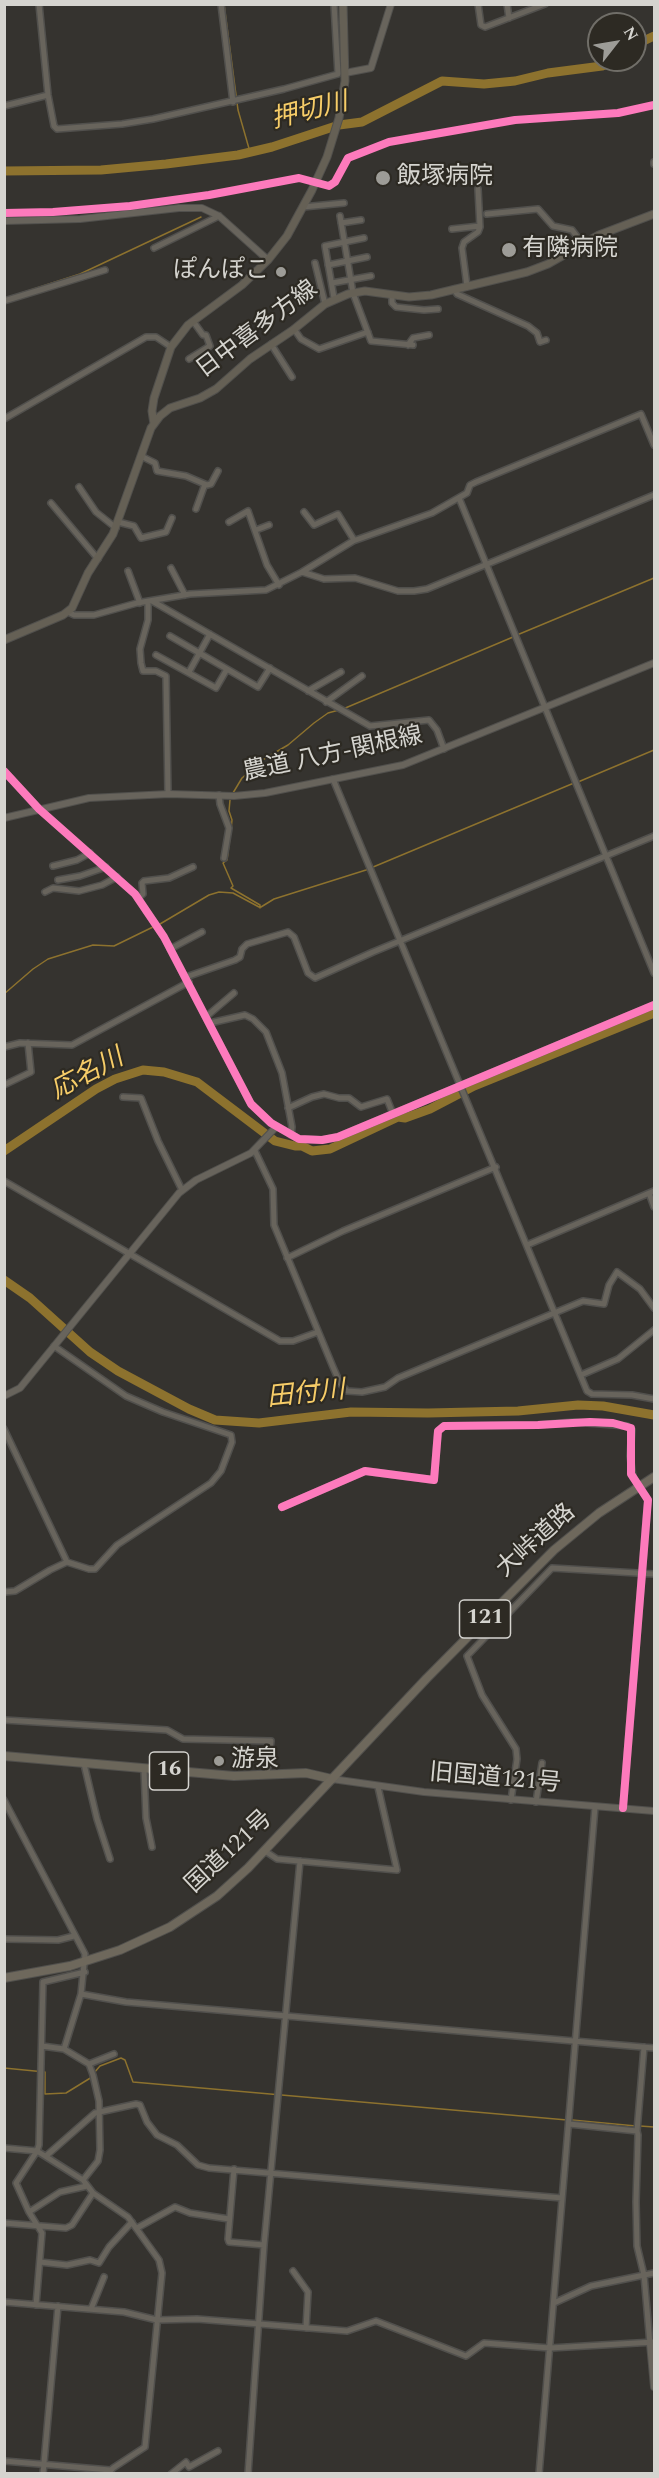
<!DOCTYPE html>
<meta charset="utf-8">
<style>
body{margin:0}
#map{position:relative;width:659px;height:2478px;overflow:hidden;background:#35332f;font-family:Spectral,serif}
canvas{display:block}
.frame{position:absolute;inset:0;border:6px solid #d5d4cf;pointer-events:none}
.north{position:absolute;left:587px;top:12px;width:60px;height:60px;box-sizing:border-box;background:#2d2a23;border:2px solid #706e68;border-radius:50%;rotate:59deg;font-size:16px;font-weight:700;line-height:24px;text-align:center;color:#d5d4cf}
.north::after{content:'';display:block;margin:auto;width:21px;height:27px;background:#9d9c97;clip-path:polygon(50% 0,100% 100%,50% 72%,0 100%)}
</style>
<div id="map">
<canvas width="659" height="2478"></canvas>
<div class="frame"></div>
<div class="north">N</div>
</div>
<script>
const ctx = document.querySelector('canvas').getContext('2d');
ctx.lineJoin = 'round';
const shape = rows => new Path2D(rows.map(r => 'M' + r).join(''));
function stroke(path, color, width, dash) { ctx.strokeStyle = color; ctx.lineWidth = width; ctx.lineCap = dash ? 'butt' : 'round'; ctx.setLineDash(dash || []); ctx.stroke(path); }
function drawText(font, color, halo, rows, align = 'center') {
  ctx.font = font + ' Spectral,"Noto Sans JP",serif'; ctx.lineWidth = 4.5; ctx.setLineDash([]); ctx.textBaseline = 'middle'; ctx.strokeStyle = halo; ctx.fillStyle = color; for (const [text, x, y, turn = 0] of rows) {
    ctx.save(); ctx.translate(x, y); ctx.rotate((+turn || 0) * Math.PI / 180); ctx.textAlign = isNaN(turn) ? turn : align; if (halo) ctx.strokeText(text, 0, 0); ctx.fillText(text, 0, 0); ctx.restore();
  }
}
const stream = shape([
 [224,4,238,110,250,152],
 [6,298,80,274,201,217],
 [517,635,654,578],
 [343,709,513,637],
 [578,782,654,750],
 [233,793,242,778,264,759,288,745,314,723,328,713,339,710],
 [230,800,229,811,232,820,231,830,227,860,223,863,233,886,231,888,260,905,260,908],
 [261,907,274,899,366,870,574,783],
 [160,924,209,895,219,892,233,893,259,907],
 [4,994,33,969,48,959,93,945,114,946,155,926],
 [4,2068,45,2072,45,2094,66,2093,92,2077],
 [94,2073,100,2066,121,2058,125,2060,133,2082,567,2120],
 [572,2120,636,2126],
 [640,2126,654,2127]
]);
const river = shape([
 [635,45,654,36],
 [4,171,101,170,166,164,238,155,272,147,339,125,362,122,442,81,484,84,515,81,548,73,602,66,616,60],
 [4,1151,96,1089,115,1079,143,1070,164,1072,197,1082,275,1141,295,1146,302,1146,312,1151,330,1149,398,1117,405,1118,430,1109,474,1086,654,1013],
 [4,1280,30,1298,90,1352,118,1371,189,1409,215,1420,259,1423,351,1412,428,1413,518,1411,578,1405,603,1406,654,1415]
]);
const minorTunnel = shape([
 [633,1477,645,1495]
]);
const minor = shape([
 [39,4,48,95,54,126,57,129,122,124,153,119,284,89,338,74,334,4],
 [221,4,233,102],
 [478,4,481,25,485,27,545,4],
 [507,4,509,18],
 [4,106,48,95],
 [654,162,654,164],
 [303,207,344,203],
 [487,214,538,209,553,226,572,230,582,243],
 [340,216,353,293,371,341,413,345],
 [341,223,361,220],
 [452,229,480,226],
 [154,248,219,216],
 [315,263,325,304],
 [328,265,367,257],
 [332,283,371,276],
 [467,286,462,248,464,242,478,232,480,227,478,189],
 [454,289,457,294,528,326,537,333,540,342,546,340],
 [392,295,392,303,396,307,424,310,438,309],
 [334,298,325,246,364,238],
 [4,301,105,270],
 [294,329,301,339,319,349,368,332],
 [271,344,292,377],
 [408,345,413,338,429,335],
 [189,359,210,346,206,335,203,335,193,321],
 [4,419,146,337,156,337,171,347],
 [141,456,155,463,157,471,186,476,207,485,211,484,218,471],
 [79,487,96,512,116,528],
 [459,498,654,973],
 [51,503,98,559],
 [196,509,205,484],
 [304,512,314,525,338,514,354,540],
 [118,522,134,526,141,538,166,532,172,518],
 [229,522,248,511,267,565,279,585],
 [256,530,269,525],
 [171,568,185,595],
 [128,571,140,603],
 [302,572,324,579,355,578,398,591,414,591,427,589,654,495],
 [152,601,370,726,429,720,437,730,444,749],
 [148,602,148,620,140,649,141,663,143,671,156,671,166,676,168,794],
 [68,612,74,615,94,615,137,603,190,594,266,590,302,572,353,541,432,513,467,493,470,485,476,482,641,414,654,445],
 [170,636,258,687,270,668],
 [156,655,216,688,227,669],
 [189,672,210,634],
 [308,691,341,672],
 [326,702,362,676],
 [333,779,587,1391,592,1394,632,1395,654,1399],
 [219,795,220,804,229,828,224,858],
 [53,866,77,860,90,853],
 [58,880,80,876,106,867],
 [45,892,53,888,79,891,102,885,117,877],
 [138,898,143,894,142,883,144,881,169,878,193,867],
 [170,949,202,932],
 [186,977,235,960,240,957,242,949,247,944,288,932,294,937,308,973,315,978,373,952,654,836],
 [207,1016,234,993],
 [210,1023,245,1015,253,1019,266,1032,282,1073,292,1127,291,1135],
 [4,1047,20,1043,72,1045,189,982],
 [4,1085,31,1072,28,1043],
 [123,1097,141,1098,158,1141,182,1190],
 [288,1108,312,1097,324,1094,339,1098,349,1098,361,1107,387,1099,393,1114],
 [255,1151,273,1189,274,1225,333,1367,340,1383,347,1391,362,1392,385,1387,398,1378,583,1301,604,1304,609,1285,617,1272,640,1289,654,1308],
 [4,1181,280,1341,293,1341,318,1332],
 [649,1193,654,1207],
 [527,1245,654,1191],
 [287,1258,343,1231,496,1167],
 [581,1375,618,1359,654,1330],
 [4,1429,67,1562],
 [282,1507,365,1471,434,1480,438,1431,444,1426,538,1425,574,1422,627,1426,632,1430,630,1456,633,1477],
 [4,1592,15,1591,50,1570,67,1562,89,1569,95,1569,117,1545,211,1483,221,1471,232,1442,231,1435,163,1412,126,1396,54,1346],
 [4,1720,167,1730,183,1739,271,1741,267,1774],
 [84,1764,97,1819,110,1859],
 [144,1769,146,1818,152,1847],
 [4,1800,85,1954,81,1994,64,2049],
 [511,1800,517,1759,516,1749,482,1695,467,1656,552,1568,654,1574],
 [536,1802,542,1763],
 [623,1808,647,1511,648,1500,645,1495],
 [265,1851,277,1859,397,1870,378,1787],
 [4,1939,58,1940,74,1936],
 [81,1994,126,2002,654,2048],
 [42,2046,64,2049,89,2064,93,2075,99,2101,100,2150,98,2161,83,2180],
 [644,2047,637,2131,638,2135,636,2202,637,2246,644,2275,650,2344],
 [89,2064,114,2054],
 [569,2124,637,2131],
 [4,2148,37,2151,83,2180,93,2193,128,2217,159,2260,162,2273,145,2447,113,2468,108,2474],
 [46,2156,95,2113,136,2104,140,2105,147,2122,157,2135,177,2145,198,2165,209,2168,562,2198],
 [234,2169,228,2239,229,2242,264,2245],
 [29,2212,60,2192,87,2186],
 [4,2223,66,2228,72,2225,93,2193],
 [137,2228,175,2207,190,2213,229,2219],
 [40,2262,67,2265,90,2260,99,2263,109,2247,132,2222],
 [293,2271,308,2292,306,2328],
 [4,2302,124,2312,157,2320,197,2319,347,2331,376,2321,466,2356,484,2343,550,2348,654,2342],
 [554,2303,591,2286,654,2273],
 [36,2305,42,2233,29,2212,16,2183,37,2151,39,2145,43,1982,85,1972],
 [91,2309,104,2277],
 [4,2461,110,2470],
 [43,2474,58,2306],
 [171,2474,186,2462,189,2467,218,2451],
 [248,2474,264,2245,300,1861],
 [539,2474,595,1807]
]);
const tertiary = shape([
 [345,73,371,68,391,4],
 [4,221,80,219,179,208,202,208,219,216,268,260],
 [4,771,39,809,135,894,164,937,251,1104,271,1123,299,1139,322,1140,338,1137,654,1005],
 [4,818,89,798,169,794,234,796,265,793,403,765,654,663],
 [4,1396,20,1388,179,1193,196,1180,251,1153,276,1127],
 [332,1779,424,1792,654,1811],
 [650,2344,654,2387]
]);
const secondary = shape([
 [154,424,152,411,154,398,171,347,188,325,242,285,268,260,287,236,312,190,327,157,339,118,345,81,343,4],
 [4,640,63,615,72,608,88,573,113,534,151,428,160,416,170,408,200,398,216,389,250,359,293,330,325,304,348,294,365,291,409,297,431,295,527,272,548,264,599,235,654,214]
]);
const primary = shape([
 [4,1756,234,1776,306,1773,332,1779]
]);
const trunk = shape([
 [4,1978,70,1966,120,1950,170,1927,217,1896,248,1868,427,1678,554,1550,599,1513,654,1477]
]);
const cycleway = shape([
 [4,213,53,212,130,206,209,195,299,178,329,186,335,182,348,158,389,142,515,120,618,113,654,105],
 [4,771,39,809,135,894,164,937,251,1104,271,1123,299,1139,322,1140,338,1137,654,1005],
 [282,1507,365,1471,434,1480,438,1431,444,1426,538,1425,590,1422,613,1423,631,1428,631,1474,648,1500,623,1808]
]);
const markers = [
 [383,178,8,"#9d9c97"],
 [509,250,8,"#9d9c97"],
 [281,272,6,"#9d9c97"],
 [219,1761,6,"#9d9c97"]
];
const shields = [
 [485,1619,51],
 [169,1771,39]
];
const shieldNames = [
 ["121",485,1619],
 ["16",169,1771]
];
const poiNames = [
 ["飯塚病院",397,178],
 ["有隣病院",522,250],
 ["ぽんぽこ",269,272,"right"],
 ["游泉",231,1761]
];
const streetNames = [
 ["日中喜多方線",258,331,-37],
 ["農道 八方-関根線",333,756,-12],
 ["大峠道路",537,1542,-42],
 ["旧国道121号",495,1780,5],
 ["国道121号",230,1853,-43]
];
const waterNames = [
 ["押切川",310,113,-14],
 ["応名川",88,1076,-28],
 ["田付川",306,1396,-6]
];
stroke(stream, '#8d722e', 1.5);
stroke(river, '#8d722e', 9);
stroke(minorTunnel, '#4d4b47', 5, [5, 2.5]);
stroke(minor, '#51504d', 8);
stroke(tertiary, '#51504d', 8);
stroke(secondary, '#51504d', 9);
stroke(primary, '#51504d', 10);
stroke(trunk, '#51504d', 10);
stroke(minor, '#68645c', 5);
stroke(tertiary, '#68645c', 6);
stroke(secondary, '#656055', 7);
stroke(primary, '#6b665a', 8);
stroke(trunk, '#6e685c', 8);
stroke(cycleway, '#fd7abc', 8);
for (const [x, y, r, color] of markers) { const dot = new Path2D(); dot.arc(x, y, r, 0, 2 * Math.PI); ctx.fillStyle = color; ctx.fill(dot); stroke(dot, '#2d2a23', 2); }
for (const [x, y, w] of shields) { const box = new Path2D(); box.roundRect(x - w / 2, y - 19, w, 38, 4.5); ctx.fillStyle = '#2d2a23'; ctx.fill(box); stroke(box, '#d5d4cf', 1.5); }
drawText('bold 22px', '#d5d4cf', null, shieldNames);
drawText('24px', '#d5d4cf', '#2d2a23', poiNames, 'left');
drawText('24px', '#d5d4cf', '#2d2a23', streetNames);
drawText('italic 26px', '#f7cd68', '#2d2a23', waterNames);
</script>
